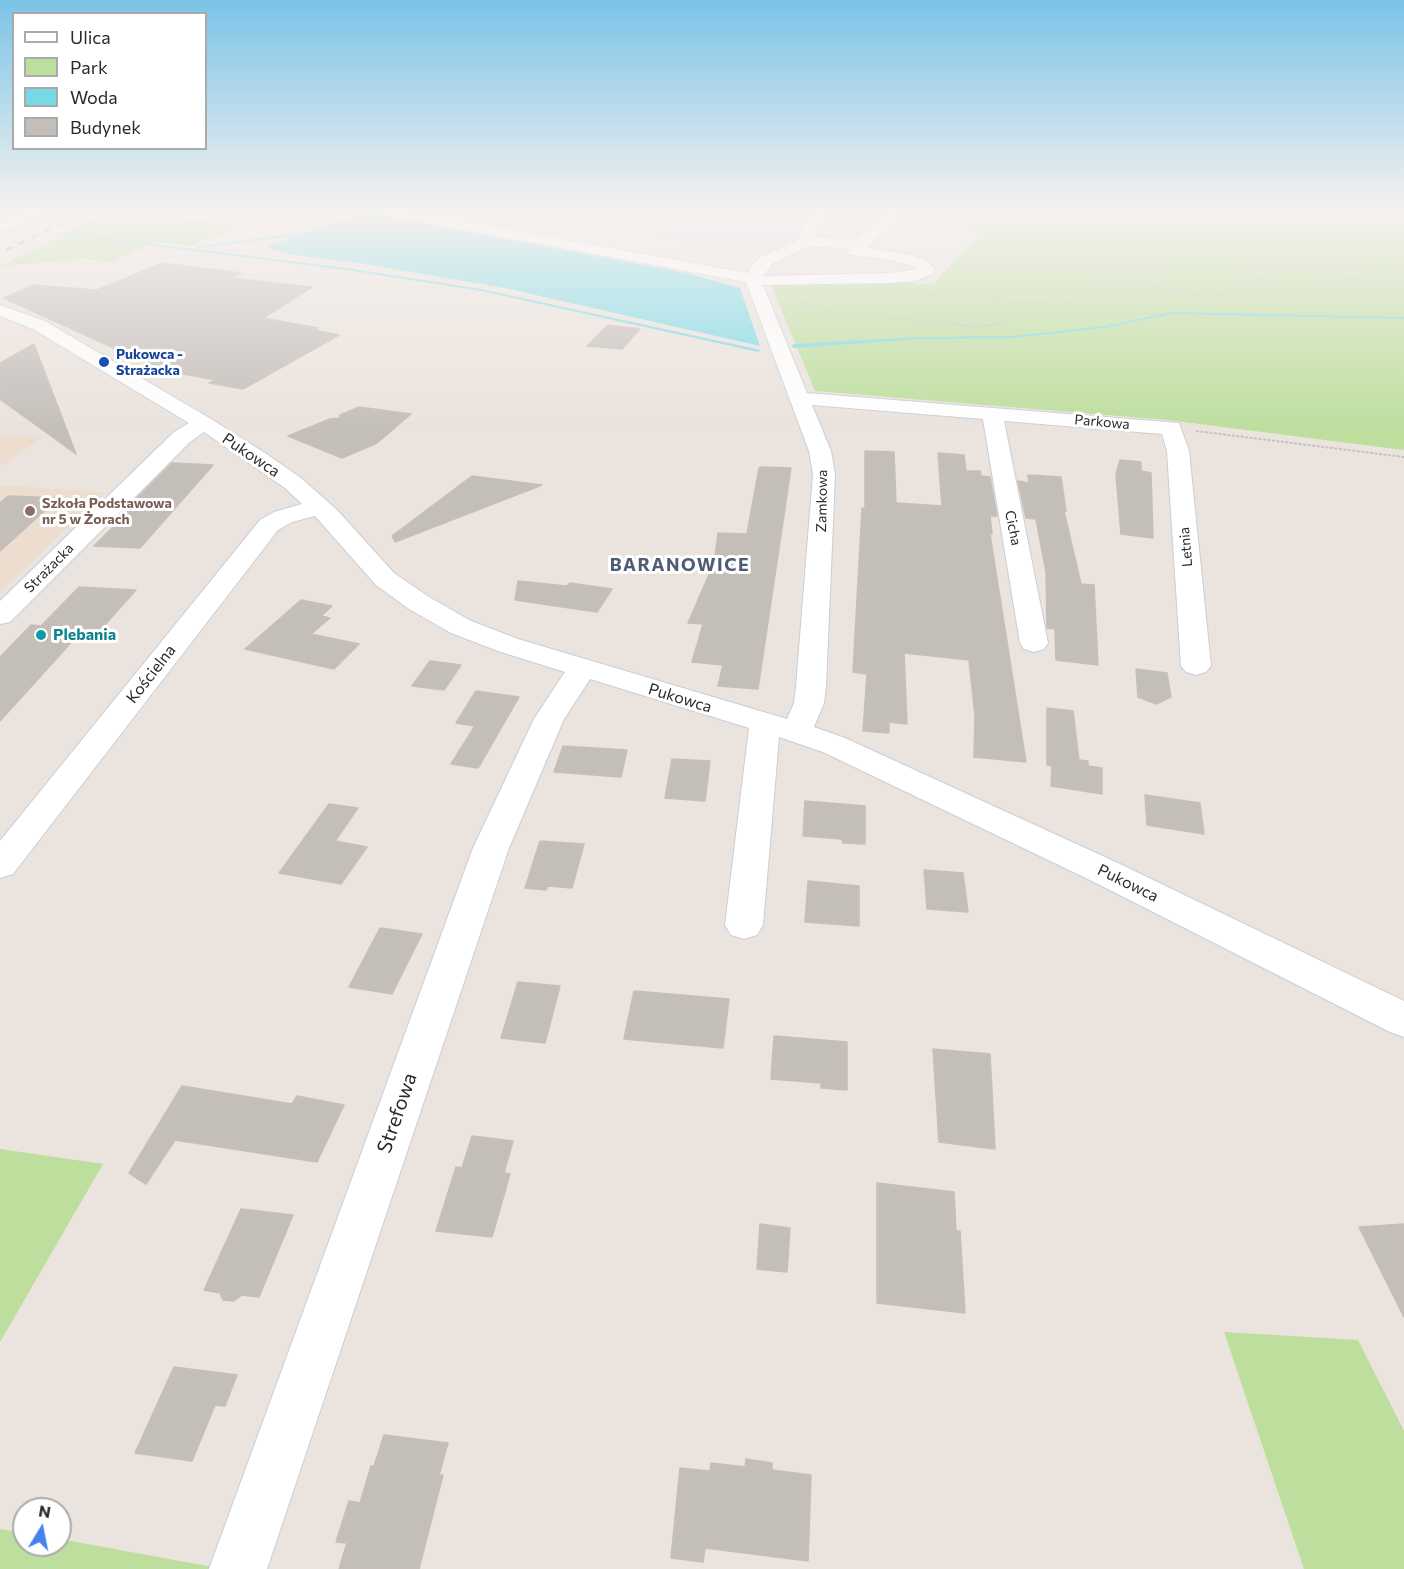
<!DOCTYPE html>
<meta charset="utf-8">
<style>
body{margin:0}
#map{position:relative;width:1404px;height:1569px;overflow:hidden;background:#ebe3dd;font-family:Commissioner,sans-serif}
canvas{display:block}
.legend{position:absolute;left:12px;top:12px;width:195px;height:138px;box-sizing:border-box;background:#fff;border:2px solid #aaa;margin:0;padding:8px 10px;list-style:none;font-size:18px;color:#2a2a2a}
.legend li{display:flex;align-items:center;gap:12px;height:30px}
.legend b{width:30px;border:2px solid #aaa}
.north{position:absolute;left:12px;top:1497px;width:60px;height:60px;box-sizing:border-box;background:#fff;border:2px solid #aaa;border-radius:50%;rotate:10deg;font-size:16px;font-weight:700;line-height:24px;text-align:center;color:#2a2a2a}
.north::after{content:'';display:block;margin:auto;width:21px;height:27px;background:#4880ed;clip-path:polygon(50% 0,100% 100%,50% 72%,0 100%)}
</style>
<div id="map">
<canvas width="1404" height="1569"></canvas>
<ul class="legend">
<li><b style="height:8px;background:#fff"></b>Ulica</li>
<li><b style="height:16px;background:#bdde9d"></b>Park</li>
<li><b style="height:16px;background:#77d9e6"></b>Woda</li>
<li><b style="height:16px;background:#c4beb9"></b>Budynek</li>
</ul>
<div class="north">N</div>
</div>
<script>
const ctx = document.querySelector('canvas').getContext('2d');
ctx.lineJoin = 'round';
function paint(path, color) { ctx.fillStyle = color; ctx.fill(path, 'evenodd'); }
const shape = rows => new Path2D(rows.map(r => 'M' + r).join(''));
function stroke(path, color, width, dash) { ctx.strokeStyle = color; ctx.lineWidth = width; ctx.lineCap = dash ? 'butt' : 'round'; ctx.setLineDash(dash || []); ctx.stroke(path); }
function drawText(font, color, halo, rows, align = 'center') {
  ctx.font = font + ' Commissioner,sans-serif'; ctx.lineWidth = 6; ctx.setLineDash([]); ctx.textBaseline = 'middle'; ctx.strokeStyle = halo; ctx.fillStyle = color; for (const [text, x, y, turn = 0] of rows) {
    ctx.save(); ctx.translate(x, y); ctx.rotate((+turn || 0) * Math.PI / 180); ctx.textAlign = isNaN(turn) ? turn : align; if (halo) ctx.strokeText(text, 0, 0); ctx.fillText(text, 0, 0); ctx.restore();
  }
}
const industrial = shape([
 [492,210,759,210,806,213,807,224,799,241,766,256,580,224,553,237,472,222]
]);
const education = shape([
 [0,435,44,436,0,467],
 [0,485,107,493,84,511,0,593]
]);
const green = shape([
 [111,210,196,210,180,217,241,227,190,246,156,242,113,262,83,259,1,266],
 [832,210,1404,210,1404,450,1168,420,815,391,768,278,933,284,981,231,826,215],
 [0,1149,103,1164,0,1342],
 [1224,1332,1358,1340,1404,1431,1404,1569,1304,1569],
 [0,1529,24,1533,24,1545,60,1545,60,1539,213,1567,212,1569,0,1569]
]);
const water = shape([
 [373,214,687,273,740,288,760,346,505,288,364,264,294,255,264,247,290,238,288,237,255,241,254,239,310,231,359,215]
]);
const stream = shape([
 [0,226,15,229,17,230,15,231,0,228,0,226],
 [57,232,353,269,481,289,761,350,758,352,481,291,353,271,58,234,57,232],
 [254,239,255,241,197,248,195,247,254,239],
 [1171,312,1404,317,1404,319,1171,314,1105,328,1012,338,920,339,794,348,791,346,794,344,920,337,1012,336,1105,326,1171,312]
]);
const building = shape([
 [162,263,241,273,230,278,312,287,263,318,318,328,314,330,339,335,243,389,209,383,216,380,162,370,4,298,33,285,97,290,162,263],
 [608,325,640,329,622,349,587,346,608,325],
 [34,344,76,454,0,399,0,363,34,344],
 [359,407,411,414,377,443,342,458,288,436,330,419,340,418,340,415,359,407],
 [865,451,894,452,896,503,942,506,938,453,964,455,966,471,980,471,981,476,990,477,997,516,990,516,992,534,990,534,1026,762,974,757,975,716,969,660,904,653,907,724,889,722,889,733,863,731,867,674,853,672,862,508,865,508,865,451],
 [1120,460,1141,462,1141,471,1151,473,1153,538,1121,534,1116,474,1120,460],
 [172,463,213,465,140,548,94,546,129,511,124,511,172,463],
 [762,467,791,468,758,689,718,686,723,665,692,662,703,624,688,623,714,563,718,533,747,534,759,468,762,467],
 [1028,475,1061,477,1066,511,1064,511,1081,584,1094,585,1098,665,1056,660,1055,629,1047,628,1046,572,1036,519,1026,518,1018,481,1029,483,1028,475],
 [472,476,542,485,395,542,392,536,472,476],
 [8,496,59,498,0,551,0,503,8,496],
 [518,581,567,586,570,583,612,589,597,612,515,600,518,581],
 [79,587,136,590,94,637,77,636,0,721,0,657,31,625,41,626,79,587],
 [301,600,332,606,321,616,330,618,311,634,359,644,334,669,245,649,301,600],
 [430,661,461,665,444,690,412,686,430,661],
 [1136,669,1167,673,1171,697,1156,704,1138,697,1136,669],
 [476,691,519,697,478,768,451,764,475,726,456,723,476,691],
 [1047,708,1073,711,1079,760,1088,761,1088,766,1102,768,1102,794,1051,786,1052,766,1047,765,1047,708],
 [563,746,627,750,621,777,554,772,563,746],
 [672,759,710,761,705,801,665,798,672,759],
 [1145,795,1200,803,1204,834,1147,825,1145,795],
 [805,801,865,806,865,844,843,843,842,839,803,836,805,801],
 [329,804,358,808,335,841,367,847,341,884,279,873,329,804],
 [540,841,584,844,572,888,548,886,546,890,525,888,540,841],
 [924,870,963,873,968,912,927,909,924,870],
 [808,881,859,886,859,926,805,922,808,881],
 [380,928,422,934,392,994,349,987,380,928],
 [518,982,560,986,545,1043,501,1038,518,982],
 [634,991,729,999,723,1048,624,1039,634,991],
 [774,1036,847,1042,847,1090,821,1088,821,1083,771,1079,774,1036],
 [933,1049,990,1054,995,1149,939,1142,933,1049],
 [182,1086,292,1104,297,1096,344,1105,317,1162,175,1140,146,1184,129,1173,182,1086],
 [472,1136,513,1141,504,1173,510,1174,492,1237,436,1231,456,1167,462,1168,472,1136],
 [877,1183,954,1192,956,1231,960,1231,965,1313,877,1303,877,1183],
 [241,1209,293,1215,259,1297,242,1295,234,1301,223,1300,220,1293,204,1290,241,1209],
 [760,1224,790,1228,787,1272,757,1269,760,1224],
 [1404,1224,1404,1317,1359,1227,1404,1224],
 [174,1367,237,1375,225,1406,215,1405,192,1461,135,1453,174,1367],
 [384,1435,448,1443,439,1475,443,1475,419,1569,339,1569,347,1543,336,1542,349,1501,360,1503,371,1466,374,1466,384,1435],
 [746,1459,772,1463,772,1470,811,1475,808,1561,705,1548,703,1562,671,1558,680,1468,710,1471,711,1463,745,1467,746,1459]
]);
const pathFar1 = shape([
 [976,210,1069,220,1144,222],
 [1154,210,1144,222,1145,233,1155,238,1203,249],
 [1263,210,1283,212],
 [1210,250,1342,278,1404,284],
 [1005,265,1004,243,994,227,1001,219,1013,214],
 [947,271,1208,250,1241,240,1284,212,1404,215],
 [1128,281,1205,297,1219,295,1288,266,1362,256,1404,254],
 [924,295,991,300],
 [797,300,800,303,833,312,970,326],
 [985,326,1006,322,991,300,1062,305,1097,285,1110,281,1128,281,1168,255]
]);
const path = shape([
 [955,324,980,327,993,324],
 [1196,431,1404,457]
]);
const minor = shape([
 [33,210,53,210,0,232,0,223,33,210],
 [370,210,402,210,748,273,752,265,761,257,800,239,800,231,815,210,829,210,814,231,816,237,856,240,889,210,905,210,866,248,911,255,927,261,934,268,932,274,915,281,890,283,763,285,807,393,1179,423,1189,451,1211,666,1206,672,1196,675,1186,672,1181,666,1167,451,1162,434,1004,421,1048,643,1044,649,1034,652,1024,649,1020,643,983,419,812,405,831,451,835,474,826,687,824,703,814,727,845,738,1120,864,1404,1001,1404,1037,1390,1032,1094,882,823,752,779,737,763,925,757,935,744,939,731,935,725,925,749,728,590,679,564,719,509,848,267,1569,209,1569,473,848,534,719,565,672,498,651,451,633,409,609,376,585,315,516,292,522,278,530,13,874,0,878,0,841,260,520,274,512,302,504,285,488,204,432,190,442,10,622,0,624,0,601,174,432,189,423,33,329,0,316,0,305,45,321,211,419,265,453,301,478,337,510,394,573,429,597,471,621,518,639,787,719,794,703,796,687,813,474,809,451,746,282,377,214,370,210],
 [810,246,850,249,847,252,850,255,877,258,907,264,917,269,890,273,763,276,773,263,810,246]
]);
const rail = shape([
 [0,253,90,210]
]);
const markers = [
 [104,362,6,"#1a4fb4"],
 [30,511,6,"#8d6e63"],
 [41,635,6,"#0f9aa8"]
];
const farTransitnames = [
 ["Pukowca -",116,354],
 ["Strażacka",116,370]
];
const farStreetnames = [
 ["Parkowa",1102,422,5],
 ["Zamkowa",822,501,-89],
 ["Cicha",1013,528,79],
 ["Letnia",1186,547,-95],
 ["Strażacka",49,568,-45]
];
const farEducationnames = [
 ["Szkoła Podstawowa",42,503],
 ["nr 5 w Żorach",42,519]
];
const streetNames = [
 ["Pukowca",251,455,34],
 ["Kościelna",151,674,-52],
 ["Pukowca",680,698,17],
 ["Pukowca",1128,883,26]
];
const cultureNames = [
 ["Plebania",53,635]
];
const farDistrictnames = [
 ["BARANOWICE",680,565]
];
const nearStreetnames = [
 ["Strefowa",397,1113,-71]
];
paint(industrial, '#dedde4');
paint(education, '#ecddce');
paint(green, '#bdde9d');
paint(water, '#77d9e6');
paint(stream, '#77d9e6');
paint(building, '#c4beb9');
stroke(building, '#c6bfb7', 1.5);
stroke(minor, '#c9ced7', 2);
stroke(pathFar1, '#c3c3c3', 1.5, [2, 1.5]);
stroke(path, '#c3c3c3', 2, [3, 1.5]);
paint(minor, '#fff');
stroke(rail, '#a0a6b3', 3);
stroke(rail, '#fff', 2, [7]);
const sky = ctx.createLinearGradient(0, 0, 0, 430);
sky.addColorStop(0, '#7bc3e7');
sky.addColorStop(0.49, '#f6f2f0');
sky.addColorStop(1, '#f6f2f000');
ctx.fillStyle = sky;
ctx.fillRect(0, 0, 1404, 430);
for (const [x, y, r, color] of markers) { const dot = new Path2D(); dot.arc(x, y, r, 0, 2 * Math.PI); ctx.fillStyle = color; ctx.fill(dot); stroke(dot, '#fff', 2); }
drawText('bold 14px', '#164399', '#fff', farTransitnames, 'left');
drawText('14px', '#2a2a2a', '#fff', farStreetnames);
drawText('bold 14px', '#785e54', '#fff', farEducationnames, 'left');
drawText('16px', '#2a2a2a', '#fff', streetNames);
drawText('bold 16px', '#0d838f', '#fff', cultureNames, 'left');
ctx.letterSpacing = '1.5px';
drawText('bold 18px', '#4e5c78', '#fff', farDistrictnames);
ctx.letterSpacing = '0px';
drawText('20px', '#2a2a2a', '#fff', nearStreetnames);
</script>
